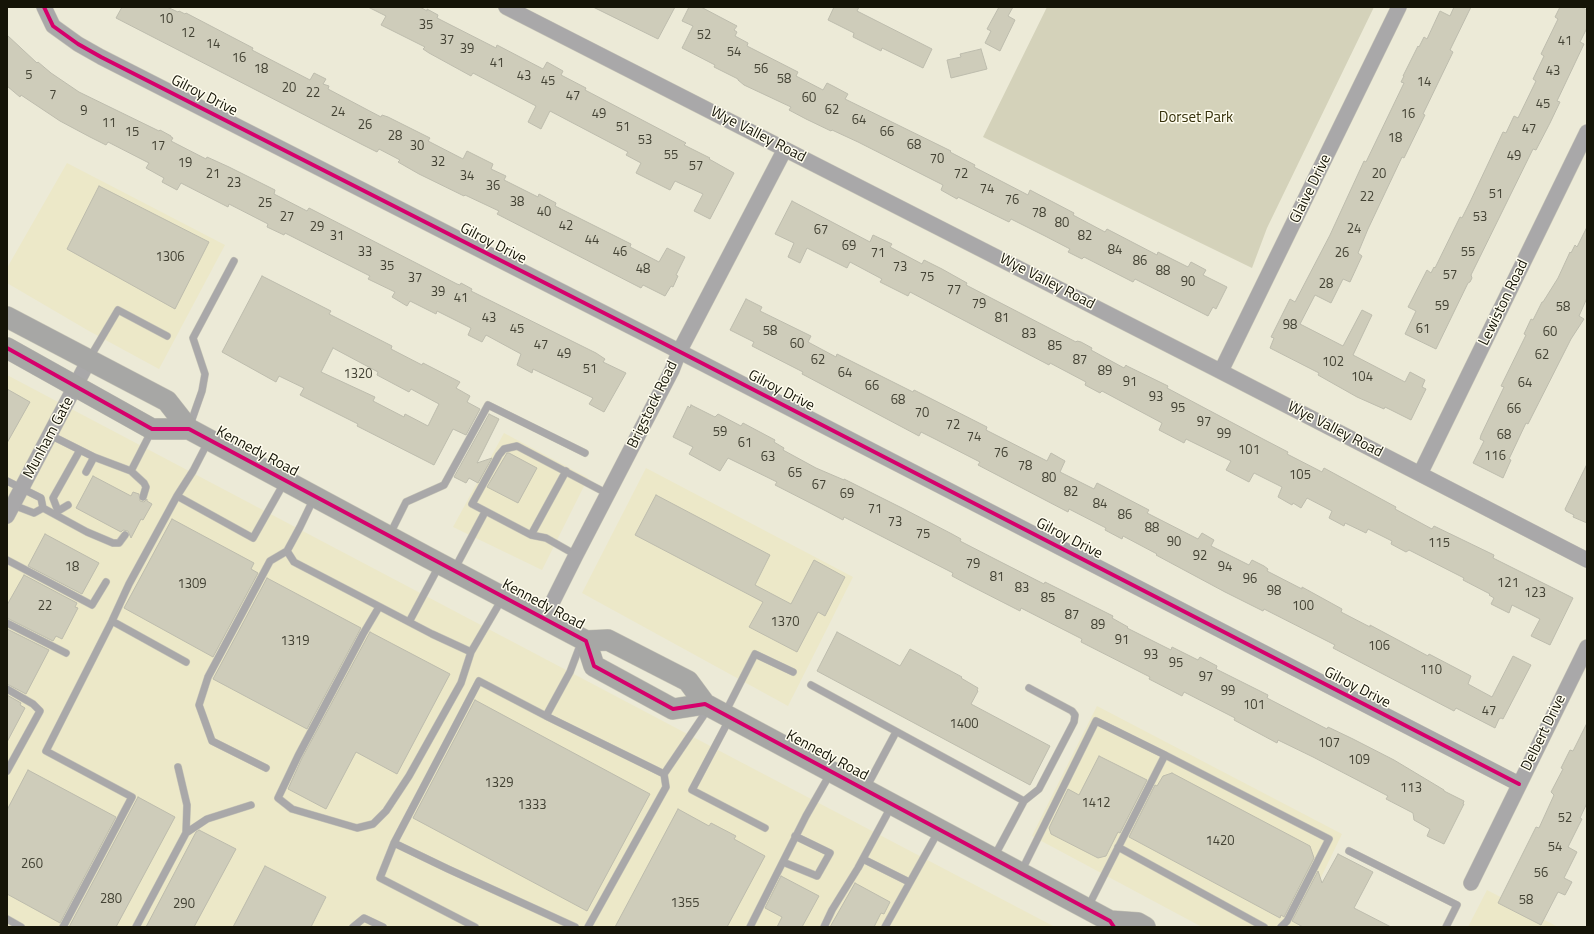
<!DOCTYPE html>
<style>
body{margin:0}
#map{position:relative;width:1594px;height:934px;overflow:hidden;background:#ecead7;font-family:"Titillium Web",sans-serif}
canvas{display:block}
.frame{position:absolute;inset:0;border:8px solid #151407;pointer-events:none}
</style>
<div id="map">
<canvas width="1594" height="934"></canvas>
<div class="frame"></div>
</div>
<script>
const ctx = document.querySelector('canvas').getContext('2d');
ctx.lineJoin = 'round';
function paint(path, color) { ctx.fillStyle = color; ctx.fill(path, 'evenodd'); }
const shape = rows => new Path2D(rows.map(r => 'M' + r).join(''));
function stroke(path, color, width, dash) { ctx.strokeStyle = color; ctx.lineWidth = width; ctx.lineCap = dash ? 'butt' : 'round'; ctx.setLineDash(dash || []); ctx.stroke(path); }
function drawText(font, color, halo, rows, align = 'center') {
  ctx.font = font + ' "Titillium Web",sans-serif'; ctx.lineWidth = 3; ctx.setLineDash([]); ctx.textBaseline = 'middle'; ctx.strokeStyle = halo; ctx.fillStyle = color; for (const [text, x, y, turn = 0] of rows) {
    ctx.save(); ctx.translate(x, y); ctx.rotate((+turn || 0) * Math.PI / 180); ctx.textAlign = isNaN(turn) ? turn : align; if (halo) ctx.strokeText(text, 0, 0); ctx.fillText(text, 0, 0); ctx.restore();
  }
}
const built = shape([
 [67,163,225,245,159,369,89,331,7,283,7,268],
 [7,375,714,748,1055,927,7,927],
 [504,433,588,478,542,570,453,527],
 [646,468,853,577,788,706,582,593],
 [1097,706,1342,834,1297,927,1202,927,1032,836],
 [1487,890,1558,927,1468,927]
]);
const green = shape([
 [1047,7,1374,7,1267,228,1252,268,983,137]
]);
const building = shape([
 [122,7,167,7,178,12,179,11,185,14,186,13,253,48,252,50,310,80,314,73,326,79,323,84,329,86,328,89,381,117,382,115,388,117,430,138,428,141,463,159,467,151,493,164,491,169,506,176,504,180,538,197,539,194,556,203,555,206,631,244,630,247,659,262,667,248,685,257,676,275,678,276,673,287,671,286,665,296,643,285,641,288,497,214,499,211,465,195,464,196,419,174,398,162,400,160,379,149,377,152,363,145,116,18,122,7],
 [368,7,420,7,427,11,427,9,438,15,437,18,496,48,497,45,543,69,547,62,563,71,561,75,586,88,585,90,686,143,684,145,710,158,709,159,734,173,710,219,694,211,703,194,675,181,670,190,636,173,641,163,626,155,628,152,550,111,541,129,528,122,536,106,473,73,471,76,429,53,423,49,425,47,381,25,386,16,368,7],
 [593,7,675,7,658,39,593,7],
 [689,7,701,7,737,26,734,30,737,32,735,36,748,43,747,46,798,72,796,76,823,90,827,83,833,86,848,94,845,99,951,151,950,152,975,165,974,167,1028,195,1030,190,1074,213,1073,215,1105,232,1107,229,1157,255,1158,252,1188,267,1191,262,1206,270,1203,275,1227,287,1216,309,1213,307,1208,316,1135,279,1133,282,1084,257,1082,259,1068,252,1070,249,1045,236,1011,219,1009,222,958,197,957,199,941,190,943,185,858,142,832,130,831,131,806,119,789,110,791,107,744,85,738,80,738,79,714,67,715,65,682,48,693,26,682,21,689,7],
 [834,7,859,7,857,11,932,49,923,68,882,48,881,51,853,37,854,33,828,20,834,7],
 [999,7,1013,7,1008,16,1015,20,1000,51,985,43,991,31,987,29,999,7],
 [1454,7,1471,7,1450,50,1453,52,1423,114,1425,115,1404,158,1402,157,1368,229,1358,253,1362,256,1350,282,1343,279,1331,303,1315,295,1300,324,1343,346,1362,310,1372,315,1353,355,1405,382,1410,372,1425,380,1422,387,1426,389,1411,420,1385,407,1384,409,1357,397,1318,375,1319,373,1270,348,1274,338,1271,337,1290,299,1295,302,1330,235,1364,161,1366,162,1404,83,1401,82,1404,76,1403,76,1418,46,1419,47,1424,37,1427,39,1440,11,1450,16,1454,7],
 [1560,7,1581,7,1587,10,1587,28,1580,42,1584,44,1557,101,1560,102,1550,123,1536,150,1533,149,1471,275,1472,278,1470,282,1468,283,1436,349,1405,334,1416,311,1408,307,1427,270,1431,273,1434,267,1435,268,1460,217,1462,218,1470,202,1503,132,1506,133,1514,116,1518,118,1536,81,1533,79,1544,56,1541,54,1558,19,1555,17,1560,7],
 [7,35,37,63,38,62,51,73,79,92,159,131,160,130,171,136,171,137,173,138,171,141,206,159,207,157,229,167,275,190,274,194,307,211,309,208,457,284,460,285,461,283,472,289,471,291,596,353,605,359,603,362,626,373,604,412,589,404,593,398,533,369,532,373,517,365,521,354,486,335,482,342,468,335,471,328,437,311,436,314,410,301,407,306,392,297,395,292,368,279,370,276,285,233,284,235,267,227,268,224,229,204,228,207,181,183,177,190,162,182,164,178,146,168,149,163,108,142,106,145,90,137,60,121,21,95,20,97,7,86,7,35],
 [981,49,987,69,951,78,947,60,961,57,960,54,981,49],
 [99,186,209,242,175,309,67,249,99,186],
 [792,201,870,242,873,235,892,244,890,247,922,264,924,260,942,269,967,283,966,285,1076,342,1077,341,1081,342,1092,348,1091,350,1124,368,1126,365,1127,366,1168,386,1167,388,1263,439,1288,452,1287,454,1322,472,1324,468,1396,507,1395,509,1432,529,1434,526,1494,555,1493,558,1573,598,1550,645,1531,636,1540,619,1512,605,1509,613,1491,604,1494,598,1489,595,1490,594,1463,580,1464,578,1409,550,1406,552,1391,544,1392,541,1368,529,1366,533,1345,523,1344,526,1329,518,1332,511,1307,498,1301,508,1293,503,1292,505,1278,497,1282,487,1254,473,1249,482,1226,470,1231,461,1186,439,1184,443,1159,430,1162,423,1102,391,1100,393,1085,385,1086,382,1050,363,1049,365,1026,353,910,292,908,296,880,282,882,279,850,262,847,268,807,248,800,263,788,257,794,243,775,234,792,201],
 [1587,227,1587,298,1579,316,1584,319,1571,339,1528,424,1526,423,1509,459,1511,460,1503,478,1473,463,1484,441,1480,439,1481,435,1504,387,1501,386,1526,335,1524,334,1531,319,1533,320,1542,302,1543,302,1558,278,1570,252,1571,253,1575,245,1577,247,1587,227],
 [262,276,331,311,329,314,392,346,391,349,422,365,423,363,460,382,456,388,470,396,467,402,480,409,466,435,453,429,434,465,357,426,358,424,300,395,304,388,279,376,276,382,222,352,262,276],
 [333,348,378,372,377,375,409,392,411,389,439,404,428,426,405,414,404,417,373,401,375,397,321,372,333,348],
 [746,299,762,307,760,311,811,336,808,342,836,357,837,354,913,392,914,390,987,427,986,430,1047,461,1051,453,1065,461,1060,472,1094,489,1097,483,1149,510,1147,513,1198,539,1202,533,1214,540,1211,546,1249,565,1252,560,1264,566,1268,569,1267,571,1302,589,1302,587,1342,609,1341,612,1370,627,1370,625,1428,656,1429,654,1471,676,1468,684,1492,697,1513,656,1531,665,1503,719,1501,718,1499,719,1495,728,1456,708,1454,711,1333,648,1335,645,1264,609,1263,611,1225,592,1156,555,1157,554,1123,536,1122,539,1105,530,1106,528,1069,509,1068,512,978,465,980,462,937,440,921,432,919,436,804,375,802,374,803,372,752,346,754,342,730,330,746,299],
 [7,389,30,402,7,443,7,389],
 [691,405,715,417,718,414,741,426,743,423,775,440,774,442,784,448,783,450,816,468,844,480,844,479,902,508,952,534,961,539,960,541,993,558,1044,584,1045,582,1113,616,1112,618,1128,627,1127,628,1171,650,1172,647,1198,660,1200,657,1217,666,1216,669,1268,695,1267,698,1327,729,1328,727,1353,739,1394,760,1444,790,1444,791,1464,801,1463,804,1464,804,1444,844,1427,836,1430,829,1414,820,1413,813,1386,799,1388,796,1313,757,1278,740,1277,743,1234,720,1235,718,1184,692,1182,696,1149,679,1150,677,1081,642,1082,639,1021,608,1020,611,969,585,952,576,953,573,844,517,843,520,824,510,775,485,777,482,728,458,720,471,689,454,693,447,673,437,688,406,690,408,691,405],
 [489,414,499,419,477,463,492,458,478,483,469,478,466,483,454,477,489,414],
 [507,453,509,453,537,468,518,503,487,487,507,453],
 [1587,464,1587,523,1573,517,1574,515,1566,511,1565,509,1587,464],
 [93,476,131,496,133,492,139,494,140,501,144,502,147,499,147,501,152,504,143,520,141,519,131,538,128,531,123,530,121,532,76,508,93,476],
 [656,495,770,555,755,585,791,604,814,560,845,577,825,616,818,612,797,652,749,627,763,602,635,535,656,495],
 [172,519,254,563,251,569,258,573,213,657,124,608,172,519],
 [45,534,99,563,82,594,28,566,45,534],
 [24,575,77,603,75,607,78,608,62,639,56,636,53,641,7,618,7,605,24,575],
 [267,578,361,628,307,729,213,679,267,578],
 [7,629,49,650,26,694,7,684,7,629],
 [370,632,450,674,397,774,356,752,326,809,288,789,302,758,370,632],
 [837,632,900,666,910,649,962,677,961,678,978,688,977,690,978,691,971,704,1050,746,1030,785,817,671,837,632],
 [7,695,21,703,20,705,25,708,7,742,7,695],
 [475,700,650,794,587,911,413,818,475,700],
 [1587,723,1587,803,1580,818,1582,819,1568,847,1577,852,1564,878,1572,882,1565,895,1558,892,1541,925,1498,903,1536,827,1539,828,1554,795,1551,792,1563,769,1561,768,1570,750,1573,751,1587,723],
 [1099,756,1147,780,1120,833,1118,832,1106,856,1098,858,1051,834,1049,828,1068,789,1079,795,1099,756],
 [28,770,116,817,60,923,7,894,7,810,28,770],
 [1172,773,1310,846,1314,858,1284,917,1281,915,1280,918,1129,837,1155,785,1157,786,1163,776,1172,773],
 [138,797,175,817,116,927,69,927,138,797],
 [678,809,709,826,711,823,736,836,734,839,765,856,727,927,615,927,678,809],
 [199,830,236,849,194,927,146,927,196,832,199,830],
 [1338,854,1373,872,1354,908,1391,927,1303,927,1292,921,1318,871,1322,883,1338,854],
 [265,866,326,897,311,927,233,927,265,866],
 [781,876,819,896,802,927,777,927,782,917,765,908,781,876],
 [855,883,890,902,884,914,881,913,874,927,830,927,855,883]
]);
const service = shape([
 [89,359,118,310,167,336],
 [190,425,202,391,205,374,193,338,234,261],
 [50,435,94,457,131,471,144,483,146,487,143,497],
 [209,440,193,471,177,496,253,538,284,483],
 [131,471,152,430],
 [86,472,94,457],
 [7,481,41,498,43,508,34,513,13,505],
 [314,498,300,527,287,551,294,562,432,634,471,652,502,599],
 [43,508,87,532,113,543,119,543,125,535],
 [58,511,53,498,80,450],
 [57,514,58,511,68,505],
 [390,534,406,502,444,485,488,405,585,453],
 [531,535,566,471],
 [576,555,546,538,531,535,472,504,499,455,504,449,517,446,608,494],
 [7,560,92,605,106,582],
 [454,570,485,512],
 [379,607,363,634,298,756,278,798,292,809,357,828,373,824,386,811,409,776,461,683,471,652],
 [112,621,186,662],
 [409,622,439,566],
 [7,623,66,653],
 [581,643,570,672,546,716,664,774,708,709],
 [811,685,1024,801],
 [7,689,33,704,40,711,7,771],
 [725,713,755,654,793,672],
 [730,718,692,790,765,828],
 [266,768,212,741,199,705,208,677,270,561,287,551],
 [866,788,896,732],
 [186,833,207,819,251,805],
 [394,843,448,869,575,927],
 [1118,847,1264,927],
 [1349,851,1457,905,1446,927],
 [994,857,1024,801,1039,789,1074,722,1075,715,1072,711,1029,688],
 [863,859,909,882],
 [783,862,817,876,830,853,795,836],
 [1021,872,1096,721,1165,755],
 [1088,907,1165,755,1329,839,1287,921,1281,927],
 [7,919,21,927],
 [63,927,132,797,46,751,112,621,129,584,177,496],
 [136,927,186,833,187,805,178,767],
 [353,927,364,918,383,927],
 [475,927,380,878,394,843,479,681,546,716],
 [588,927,666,787,664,774],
 [750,927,806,816,830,774],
 [824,927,832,910,858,868,892,805],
 [885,927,938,832]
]);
const minor = shape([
 [44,7,53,26,78,44,101,57,657,340,1519,784],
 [506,7,1216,369,1587,560],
 [1221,371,1399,7],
 [1420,474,1587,132],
 [7,516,89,360],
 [544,619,576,555,672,370,679,352,785,149],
 [1471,883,1587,647]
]);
const secondary = shape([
 [7,317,167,401,189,429,427,557,586,641,608,640,688,681,705,704,1110,921,1138,923,1145,927],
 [7,348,152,429,189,429],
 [586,641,594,666,673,709,705,704]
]);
const cycleway = shape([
 [44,7,53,26,78,44,101,57,657,340,1519,784],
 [7,348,152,429,189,429,586,641,594,666,673,709,705,704,1110,921,1114,927]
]);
const numberNames = [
 ["10",166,20],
 ["35",426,26],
 ["12",188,34],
 ["52",704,36],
 ["37",447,41],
 ["41",1565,42],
 ["14",213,45],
 ["39",467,50],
 ["54",734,53],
 ["16",239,59],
 ["41",497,64],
 ["18",261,70],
 ["56",761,70],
 ["43",1553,72],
 ["5",29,76],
 ["43",524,77],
 ["58",784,80],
 ["45",548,82],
 ["14",1424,83],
 ["20",289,89],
 ["22",313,94],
 ["7",53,96],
 ["47",573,97],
 ["60",809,99],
 ["45",1543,105],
 ["62",832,111],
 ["9",84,112],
 ["24",338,113],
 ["49",599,115],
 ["16",1408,115],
 ["64",859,121],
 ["11",109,124],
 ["26",365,126],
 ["51",623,128],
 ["47",1529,130],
 ["15",132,133],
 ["66",887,133],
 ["28",395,137],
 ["18",1395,139],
 ["53",645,141],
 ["68",914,146],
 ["17",158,147],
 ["30",417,147],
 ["55",671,156],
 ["49",1514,157],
 ["70",937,160],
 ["32",438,163],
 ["19",185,164],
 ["57",696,167],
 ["21",213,175],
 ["72",961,175],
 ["20",1379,175],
 ["34",467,177],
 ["23",234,184],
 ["36",493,187],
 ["74",987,190],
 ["51",1496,195],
 ["22",1367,198],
 ["76",1012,201],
 ["38",517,203],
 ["25",265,204],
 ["40",544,213],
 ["78",1039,214],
 ["27",287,218],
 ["53",1480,218],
 ["80",1062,224],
 ["42",566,227],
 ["29",317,228],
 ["24",1354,230],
 ["67",821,231],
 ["31",337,237],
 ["82",1085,237],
 ["44",592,241],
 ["69",849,247],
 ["84",1115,251],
 ["33",365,253],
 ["46",620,253],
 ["55",1468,253],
 ["71",878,254],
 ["26",1342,254],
 ["1306",170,258],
 ["86",1140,262],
 ["35",387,267],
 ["73",900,268],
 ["48",643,270],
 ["88",1163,272],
 ["57",1450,276],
 ["75",927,278],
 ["37",415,279],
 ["90",1188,283],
 ["28",1326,285],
 ["77",954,291],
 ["39",438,293],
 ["41",461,299],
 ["79",979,305],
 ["59",1442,307],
 ["58",1563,308],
 ["43",489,319],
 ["81",1002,319],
 ["98",1290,326],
 ["45",517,330],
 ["61",1423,330],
 ["58",770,332],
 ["60",1550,333],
 ["83",1029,335],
 ["60",797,345],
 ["47",541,346],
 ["85",1055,347],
 ["49",564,355],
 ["62",1542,356],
 ["62",818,361],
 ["87",1080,361],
 ["102",1333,363],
 ["51",590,370],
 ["89",1105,372],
 ["64",845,374],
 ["1320",358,375],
 ["104",1362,378],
 ["91",1130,383],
 ["64",1525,384],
 ["66",872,387],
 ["93",1156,398],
 ["68",898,401],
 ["95",1178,409],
 ["66",1514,410],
 ["70",922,414],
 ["97",1204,423],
 ["72",953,426],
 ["59",720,433],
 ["99",1224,435],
 ["68",1504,436],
 ["74",974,438],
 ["61",745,444],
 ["101",1249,451],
 ["76",1001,454],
 ["116",1495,457],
 ["63",768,458],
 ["78",1025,467],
 ["65",795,474],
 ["105",1300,476],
 ["80",1049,479],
 ["67",819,486],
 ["82",1071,493],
 ["69",847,495],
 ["84",1100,505],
 ["71",875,510],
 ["86",1125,516],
 ["73",895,523],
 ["88",1152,529],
 ["75",923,535],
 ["90",1174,543],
 ["115",1439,544],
 ["92",1200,557],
 ["79",973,565],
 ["18",72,568],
 ["94",1225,568],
 ["81",997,578],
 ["96",1250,580],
 ["121",1508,584],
 ["1309",192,585],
 ["83",1022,589],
 ["98",1274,592],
 ["123",1535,594],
 ["85",1048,599],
 ["22",45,607],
 ["100",1303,607],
 ["87",1072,616],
 ["1370",785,623],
 ["89",1098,626],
 ["91",1122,641],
 ["1319",295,642],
 ["106",1379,647],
 ["93",1151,656],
 ["95",1176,664],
 ["110",1431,671],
 ["97",1206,678],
 ["99",1228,692],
 ["101",1254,706],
 ["47",1489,712],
 ["1400",964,725],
 ["107",1329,744],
 ["109",1359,761],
 ["1329",499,784],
 ["113",1411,789],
 ["1412",1096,804],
 ["1333",532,806],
 ["52",1565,819],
 ["1420",1220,842],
 ["54",1555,848],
 ["260",32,865],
 ["56",1541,874],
 ["280",111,900],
 ["58",1526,901],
 ["1355",685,904],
 ["290",184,905]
];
const streetNames = [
 ["Gilroy Drive",204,96,27],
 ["Wye Valley Road",758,135,27],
 ["Glaive Drive",1311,189,-64],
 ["Gilroy Drive",493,244,27],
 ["Wye Valley Road",1047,282,27],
 ["Lewiston Road",1504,303,-64],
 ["Gilroy Drive",781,391,27],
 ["Brigstock Road",653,405,-64],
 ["Wye Valley Road",1335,430,27],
 ["Munham Gate",49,438,-62],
 ["Kennedy Road",257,452,28],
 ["Gilroy Drive",1069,539,27],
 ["Kennedy Road",543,605,28],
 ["Gilroy Drive",1357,688,27],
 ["Delbert Drive",1544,733,-64],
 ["Kennedy Road",827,756,28]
];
const parkNames = [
 ["Dorset Park",1196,118]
];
paint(built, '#ece8c8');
paint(green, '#d4d2ba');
paint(building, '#ceccba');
stroke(building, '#bdbcad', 1);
stroke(service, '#c8c6b7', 8);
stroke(minor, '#c8c6b7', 16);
stroke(secondary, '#c8c6b7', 22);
stroke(service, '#a9a8a9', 7);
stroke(minor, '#a9a8a9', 15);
stroke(secondary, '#a7a7a5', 21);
stroke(cycleway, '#d6006c', 4);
drawText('13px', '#434234', null, numberNames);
drawText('15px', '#151407', '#fffdef', streetNames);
drawText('15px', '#35300a', '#fffdef', parkNames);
</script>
